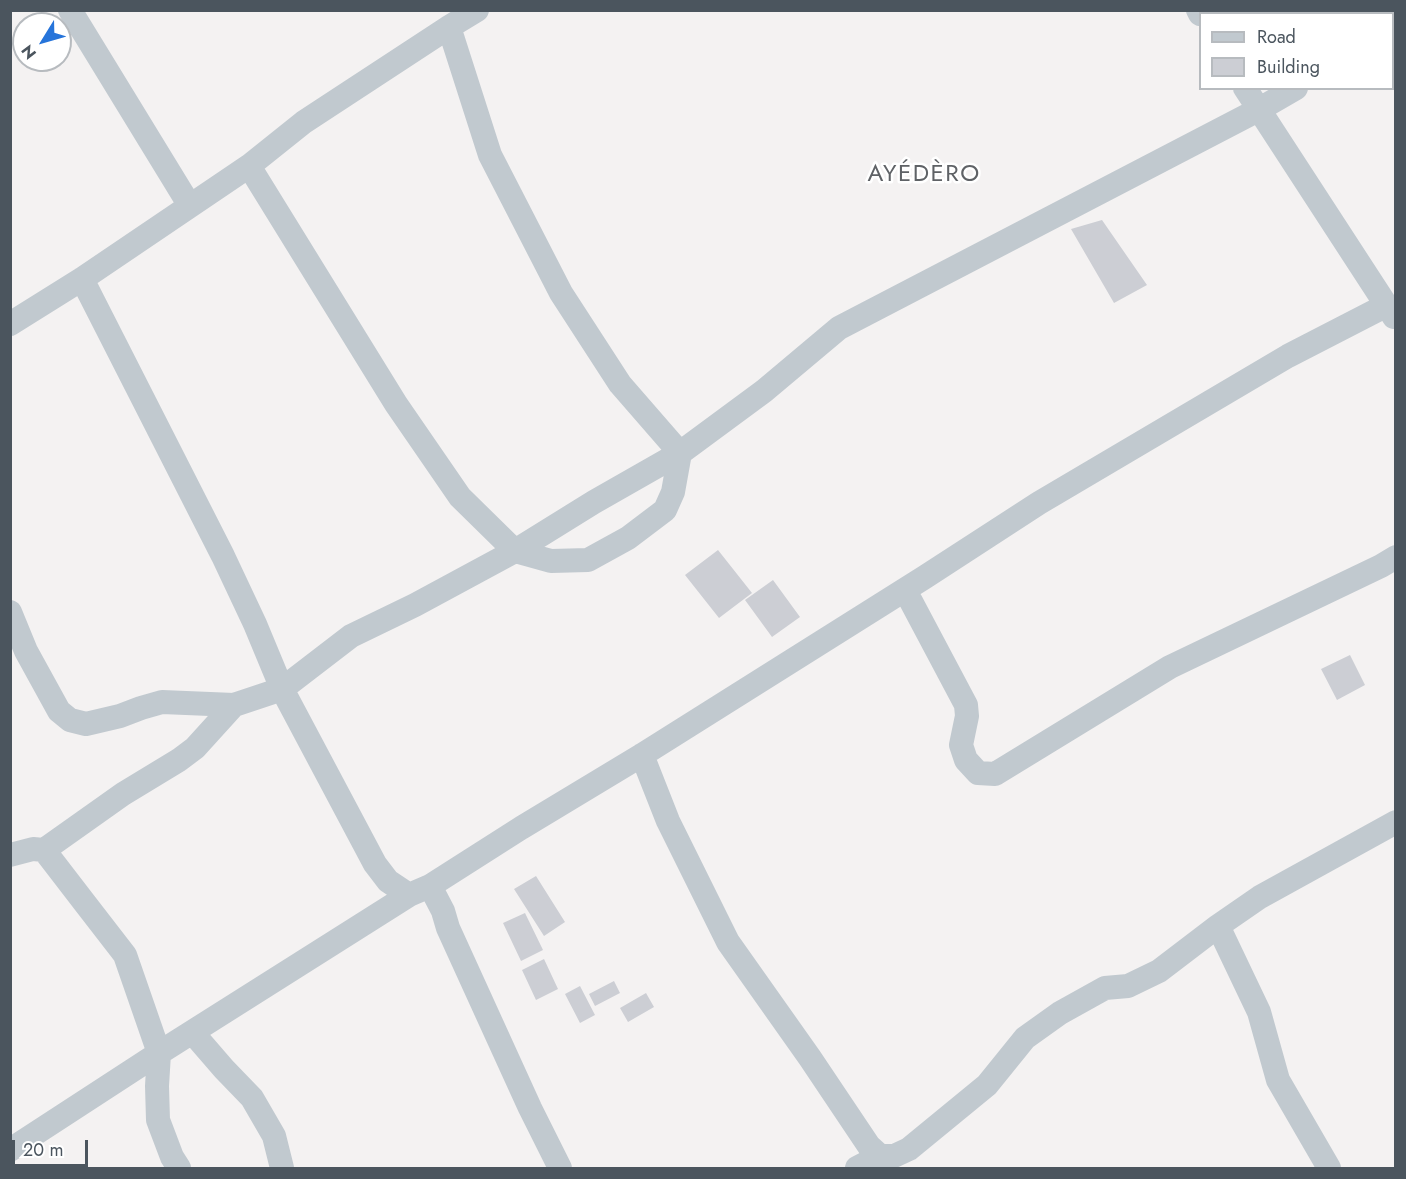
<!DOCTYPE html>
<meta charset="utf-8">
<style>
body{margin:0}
#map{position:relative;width:1406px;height:1179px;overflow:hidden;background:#f4f2f2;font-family:Jost,sans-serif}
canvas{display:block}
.frame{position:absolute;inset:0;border:12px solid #4b555e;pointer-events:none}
.legend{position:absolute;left:1199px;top:12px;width:195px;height:78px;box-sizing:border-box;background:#fff;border:2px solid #b7bbbf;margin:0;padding:8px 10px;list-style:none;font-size:18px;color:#4b555e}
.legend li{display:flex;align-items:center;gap:12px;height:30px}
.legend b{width:30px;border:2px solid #b7bbbf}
.north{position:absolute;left:12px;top:12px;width:60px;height:60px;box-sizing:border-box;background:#fff;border:2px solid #b7bbbf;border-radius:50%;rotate:233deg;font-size:16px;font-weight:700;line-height:24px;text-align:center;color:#4b555e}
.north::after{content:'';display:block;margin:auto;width:21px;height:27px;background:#2674da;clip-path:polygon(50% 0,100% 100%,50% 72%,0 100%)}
.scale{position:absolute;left:12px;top:1140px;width:76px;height:27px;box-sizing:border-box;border:3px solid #4b555e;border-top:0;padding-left:8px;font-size:18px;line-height:21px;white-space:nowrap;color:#4b555e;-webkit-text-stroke:4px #fff;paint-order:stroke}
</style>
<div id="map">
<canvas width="1406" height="1179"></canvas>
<div class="frame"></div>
<ul class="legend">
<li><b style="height:8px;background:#c1c9cf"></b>Road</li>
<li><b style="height:16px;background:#ccced4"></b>Building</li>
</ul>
<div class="north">N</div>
<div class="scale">20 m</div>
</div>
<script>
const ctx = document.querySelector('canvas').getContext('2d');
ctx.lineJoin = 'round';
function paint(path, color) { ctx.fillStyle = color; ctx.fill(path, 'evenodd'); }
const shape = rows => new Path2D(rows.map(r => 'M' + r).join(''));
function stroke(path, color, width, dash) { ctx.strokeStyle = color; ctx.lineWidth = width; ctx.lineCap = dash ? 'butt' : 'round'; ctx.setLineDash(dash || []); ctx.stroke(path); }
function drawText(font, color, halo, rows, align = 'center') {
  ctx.font = font + ' Jost,sans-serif'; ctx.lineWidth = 5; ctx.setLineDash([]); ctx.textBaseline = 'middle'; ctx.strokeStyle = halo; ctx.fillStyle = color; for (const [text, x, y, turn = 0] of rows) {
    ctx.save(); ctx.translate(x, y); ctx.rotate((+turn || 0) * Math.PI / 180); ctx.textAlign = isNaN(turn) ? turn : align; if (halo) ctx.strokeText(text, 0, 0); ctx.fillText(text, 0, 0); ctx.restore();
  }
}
const building = shape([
 [1102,220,1147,285,1114,303,1071,229],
 [718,550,752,593,719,618,685,575],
 [773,580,800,617,772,637,745,600],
 [1350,655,1365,685,1337,700,1321,669],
 [536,876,565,922,544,936,514,889],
 [525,913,543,950,521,961,503,923],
 [544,959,558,989,536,1000,522,970],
 [614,981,620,993,595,1006,589,994],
 [580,986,595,1015,580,1023,565,994],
 [646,993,654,1007,628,1022,620,1008]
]);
const street = shape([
 [70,10,190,206],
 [1198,10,1200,14],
 [449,27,490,155,561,293,620,384,680,453],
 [1392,32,1396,30],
 [1245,88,1394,317],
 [249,166,396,404,460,497,515,551,551,561,588,560,628,538,665,510,673,492,680,453],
 [82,279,223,556,255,624,282,689,375,864,388,881,409,895],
 [10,324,82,279,249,166,304,122,449,27,477,10],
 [905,590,966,705,967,716,961,745,966,760,978,773,995,774,1170,667,1381,566,1396,557],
 [10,612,26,651,59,711,70,720,86,724,120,716,141,708,162,702,234,705,282,689,351,636,415,605,515,551,594,502,680,453,764,391,839,328,1258,110,1296,88],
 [642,755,668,821,728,942,810,1058,869,1146,880,1156,894,1156,909,1149,987,1085,1025,1038,1060,1013,1105,988,1128,986,1159,971,1218,926,1260,897,1396,822],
 [44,850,84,902,125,955,159,1053,409,895,430,886,521,828,642,755,925,577,1039,503,1288,356,1387,305],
 [10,855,33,849,44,850,123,794,179,760,195,748,234,705],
 [430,886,443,911,448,928,530,1108,560,1168],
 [1218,926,1259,1012,1278,1080,1329,1168],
 [192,1032,224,1069,252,1098,274,1136,282,1168],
 [10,1150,159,1053,157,1086,158,1120,172,1157,179,1168],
 [857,1168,880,1156]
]);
const neighbourhoodNames = [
 ["AYÉDÈRO",924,175]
];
paint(building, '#ccced4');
stroke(street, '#c1c9cf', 24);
ctx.letterSpacing = '1.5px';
drawText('24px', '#5f6266', '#fff', neighbourhoodNames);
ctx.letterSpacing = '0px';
</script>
